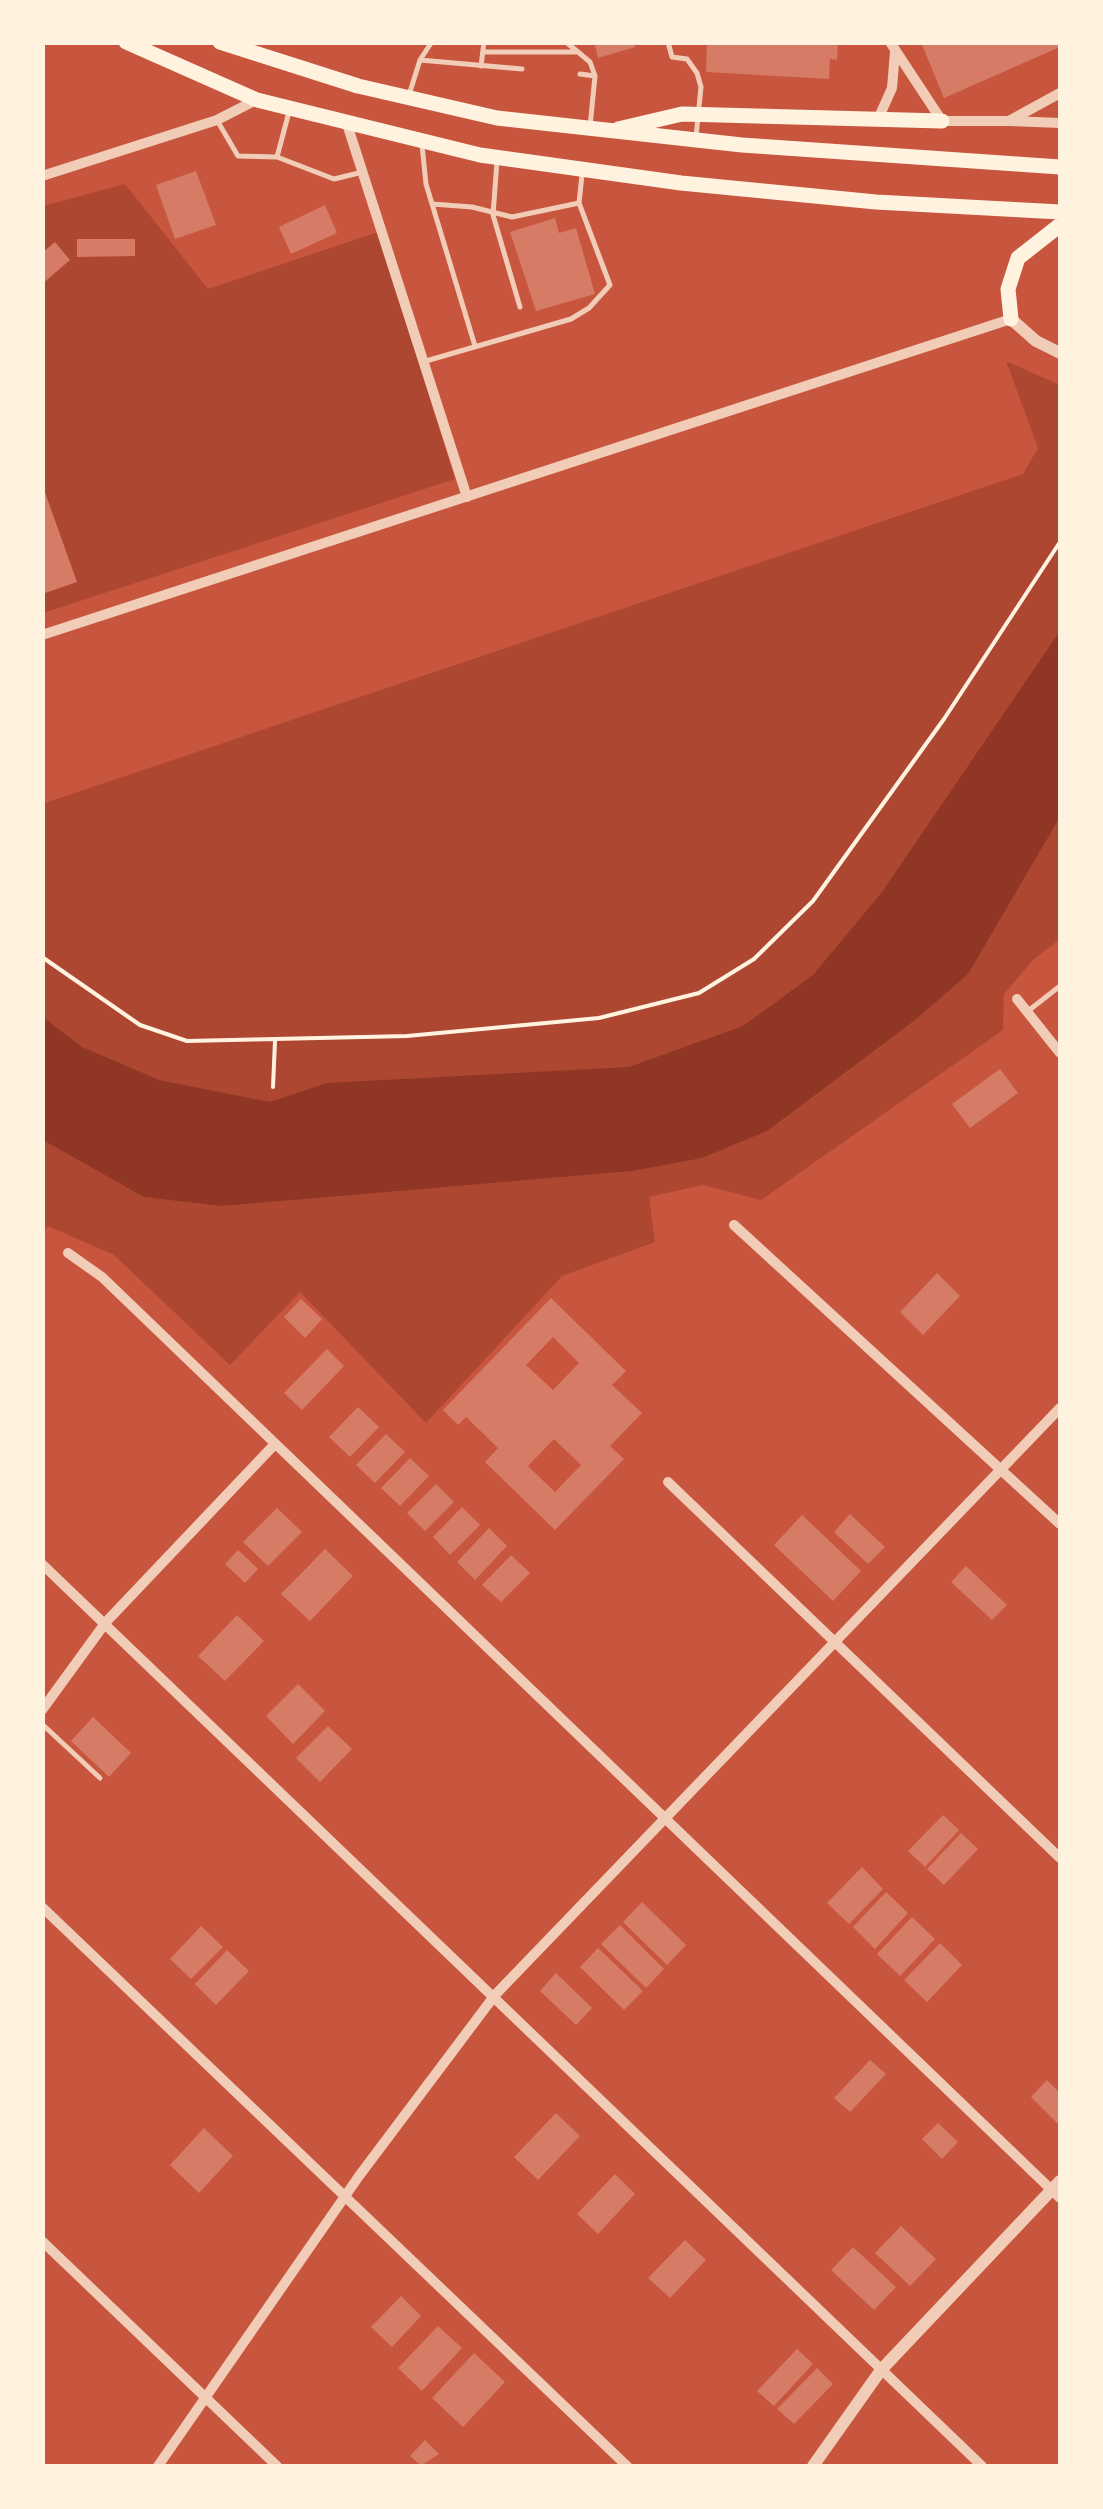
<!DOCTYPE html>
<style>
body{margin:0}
#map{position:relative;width:1103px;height:2509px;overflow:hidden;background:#c8553d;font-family:Overpass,sans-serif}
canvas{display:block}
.frame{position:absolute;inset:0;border:45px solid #fff3e0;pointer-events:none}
</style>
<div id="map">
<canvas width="1103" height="2509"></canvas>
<div class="frame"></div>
</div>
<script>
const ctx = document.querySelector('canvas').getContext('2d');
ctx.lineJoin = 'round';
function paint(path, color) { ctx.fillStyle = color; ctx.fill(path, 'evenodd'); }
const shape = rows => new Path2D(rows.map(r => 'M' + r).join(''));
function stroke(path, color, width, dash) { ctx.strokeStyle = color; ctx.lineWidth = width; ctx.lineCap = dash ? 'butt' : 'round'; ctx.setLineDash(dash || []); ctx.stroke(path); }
const green = shape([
 [125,184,208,289,378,232,455,479,43,613,43,206],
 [1006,361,1060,385,1060,939,1033,960,1004,994,1003,1030,761,1200,703,1185,649,1197,655,1242,562,1276,426,1423,300,1292,230,1365,114,1255,48,1226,43,1231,42,804,1023,474,1038,448]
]);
const water = shape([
 [1060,631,1060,817,968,974,915,1020,767,1131,702,1158,632,1171,222,1206,144,1197,43,1140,43,1017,82,1047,159,1080,270,1102,327,1083,629,1067,743,1026,813,975,882,892]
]);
const building = shape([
 [594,42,634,42,635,47,598,58],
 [707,42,838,42,837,60,830,59,829,79,706,72],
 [921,42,1060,42,1060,47,944,98],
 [196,171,216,225,175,239,156,185],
 [325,205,337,233,291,254,279,227],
 [555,218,559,233,576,228,595,294,536,311,510,232],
 [77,239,135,239,135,256,77,257],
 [55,242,70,260,42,284,42,253],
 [42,484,77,582,42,594],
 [1000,1069,1018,1093,970,1128,952,1104],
 [937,1273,960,1296,923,1335,900,1312],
 [551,1298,626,1371,612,1385,642,1413,610,1446,624,1459,555,1530,485,1462,498,1448,466,1417,458,1425,443,1410],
 [553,1337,579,1363,553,1390,526,1365],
 [554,1439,581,1465,555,1492,528,1466],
 [301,1299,322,1319,305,1338,284,1317],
 [327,1349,344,1366,302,1410,284,1393],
 [358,1407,379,1427,350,1457,329,1437],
 [386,1434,405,1452,375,1483,356,1465],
 [410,1458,429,1476,400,1506,381,1488],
 [436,1484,454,1502,425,1531,407,1513],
 [462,1507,480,1525,450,1555,433,1537],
 [277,1508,302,1532,268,1566,243,1542],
 [850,1514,885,1547,868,1564,834,1532],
 [802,1515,861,1571,833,1601,774,1545],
 [489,1528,507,1546,475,1580,457,1562],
 [325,1549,353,1576,310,1621,281,1594],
 [238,1550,258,1569,245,1583,225,1564],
 [511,1555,530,1573,501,1602,482,1585],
 [966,1566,1007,1605,992,1620,951,1582],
 [237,1615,264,1641,225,1681,198,1656],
 [298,1684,325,1711,293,1744,266,1716],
 [93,1717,131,1753,109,1777,71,1741],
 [328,1726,352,1749,320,1782,296,1758],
 [943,1815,959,1830,925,1867,908,1851],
 [961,1833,978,1849,944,1885,927,1869],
 [862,1867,883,1889,849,1924,827,1903],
 [886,1892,908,1913,875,1949,853,1927],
 [642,1902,686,1945,667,1965,623,1922],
 [912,1917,935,1939,900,1976,877,1954],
 [620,1925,664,1969,646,1988,601,1944],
 [201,1926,223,1947,191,1979,170,1959],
 [940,1943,962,1965,927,2002,904,1980],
 [598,1948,643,1991,624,2010,580,1967],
 [227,1950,249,1971,216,2005,195,1984],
 [556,1973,592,2008,576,2025,540,1991],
 [870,2060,886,2074,850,2112,834,2098],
 [1047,2080,1060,2093,1060,2126,1031,2097],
 [556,2113,580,2136,538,2180,514,2157],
 [938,2123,958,2142,942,2159,922,2139],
 [204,2128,233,2156,199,2193,170,2165],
 [615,2174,635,2194,598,2234,577,2214],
 [901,2226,936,2259,910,2286,875,2253],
 [685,2240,706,2260,670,2298,648,2278],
 [853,2247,896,2287,874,2310,831,2270],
 [401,2296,421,2316,392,2347,371,2327],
 [438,2326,462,2348,422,2391,398,2368],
 [797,2349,813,2364,774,2406,757,2391],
 [474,2353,505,2382,463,2427,432,2398],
 [817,2368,833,2384,794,2424,777,2409],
 [425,2440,439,2454,421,2466,410,2456]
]);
const path = shape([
 [42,957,140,1025,187,1041,407,1036,599,1018,699,993,754,959,813,901,944,719,1060,542],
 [273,1087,275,1041]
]);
const service = shape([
 [566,42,590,62,595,76,590,127],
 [668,42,672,57,687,59,697,73,701,87,696,137],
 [483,52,575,52],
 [420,60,522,69],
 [481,66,484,42],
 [580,74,595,76],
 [409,95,420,60,431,43,436,42],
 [218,122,238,156,277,157,334,179,363,172],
 [422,145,426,184,475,346],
 [277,157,289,112],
 [497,161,493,215,520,307],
 [432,204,472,207,512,217,579,203],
 [426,361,571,319,589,308,610,285,579,203,582,175],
 [1028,1011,1060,986],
 [42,1724,100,1778]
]);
const minor = shape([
 [890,42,942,121,1009,121,1060,93],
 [879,117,892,88,895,52],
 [1010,121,1060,123],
 [347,124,467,497],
 [42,176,217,120,256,100],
 [42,635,1011,319],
 [1017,999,1060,1053],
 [734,1225,1060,1524],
 [68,1253,102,1277,1060,2198],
 [668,1482,1060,1858],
 [42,1564,982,2466],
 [42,1710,106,1622,274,1445],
 [42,1907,627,2466],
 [42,2241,277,2466],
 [158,2466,359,2176,495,1995,1060,1408]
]);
const tertiary = shape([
 [1011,319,1036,341,1060,353],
 [813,2466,881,2370,1060,2181]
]);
const trunk = shape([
 [126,42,257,100,480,155,681,183,876,202,1060,212],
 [220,42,358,86,497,118,742,145,1060,167],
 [618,129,682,114,942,121],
 [1011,319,1008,289,1018,258,1060,225]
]);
paint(green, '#ae4732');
paint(water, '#8f3625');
paint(building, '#d67c66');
stroke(path, '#fff3e0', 4);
stroke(service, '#f1ccb7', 5);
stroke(minor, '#f1ccb7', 10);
stroke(tertiary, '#f1ccb7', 12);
stroke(trunk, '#fff3e0', 15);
</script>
